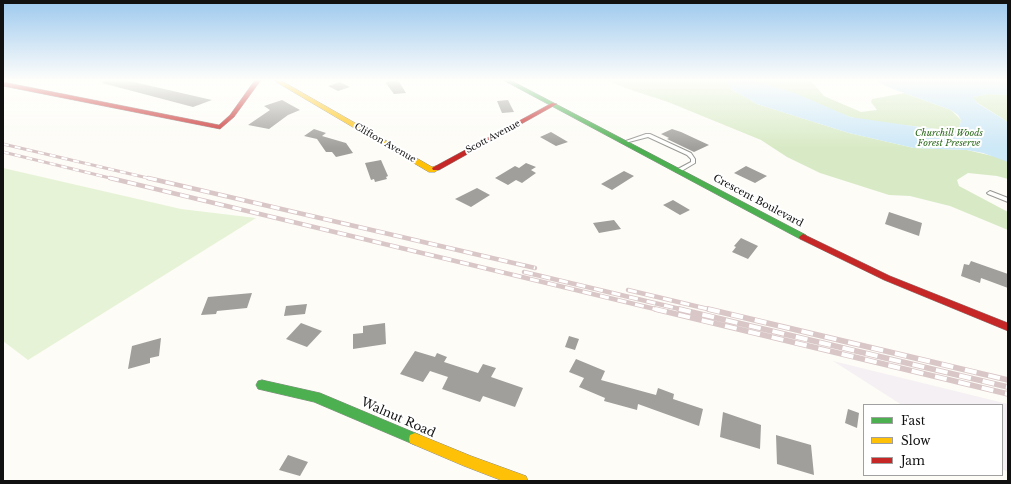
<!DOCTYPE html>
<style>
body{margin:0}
#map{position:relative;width:1011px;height:484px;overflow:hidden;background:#fdfcf7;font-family:"Libre Baskerville",serif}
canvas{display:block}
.frame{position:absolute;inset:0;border:4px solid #111;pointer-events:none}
.legend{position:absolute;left:863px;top:404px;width:140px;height:72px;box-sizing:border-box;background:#fff;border:1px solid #a0a0a0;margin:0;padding:5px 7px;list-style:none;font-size:12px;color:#111}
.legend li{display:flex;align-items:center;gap:8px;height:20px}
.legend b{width:20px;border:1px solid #a0a0a0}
</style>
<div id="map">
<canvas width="1011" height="484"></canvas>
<div class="frame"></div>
<ul class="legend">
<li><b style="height:5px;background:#4caf50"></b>Fast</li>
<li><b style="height:5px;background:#ffc107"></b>Slow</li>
<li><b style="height:5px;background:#c62828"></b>Jam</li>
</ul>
</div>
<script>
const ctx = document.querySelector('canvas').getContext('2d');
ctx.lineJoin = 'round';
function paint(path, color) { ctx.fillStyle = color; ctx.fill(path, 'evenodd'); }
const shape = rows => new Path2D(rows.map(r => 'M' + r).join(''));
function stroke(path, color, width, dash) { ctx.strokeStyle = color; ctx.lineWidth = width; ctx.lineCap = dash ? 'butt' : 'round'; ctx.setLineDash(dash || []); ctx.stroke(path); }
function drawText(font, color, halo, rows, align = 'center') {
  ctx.font = font + ' "Libre Baskerville",serif'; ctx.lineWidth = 4; ctx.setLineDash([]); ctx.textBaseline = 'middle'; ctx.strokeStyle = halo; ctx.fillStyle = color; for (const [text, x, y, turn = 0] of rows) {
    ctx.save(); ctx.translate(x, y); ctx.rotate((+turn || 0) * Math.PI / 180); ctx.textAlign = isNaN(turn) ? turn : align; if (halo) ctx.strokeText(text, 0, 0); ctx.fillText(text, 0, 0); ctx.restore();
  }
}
const industrial = shape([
 [833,361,1008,404,1008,472,1002,469,1002,405,902,405]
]);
const green = shape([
 [3,168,181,209,256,218,28,360,3,341]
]);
const forest = shape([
 [605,80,725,80,731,89,757,104,849,133,914,148,967,150,1001,158,1008,162,1008,179,997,176,968,173,957,180,959,186,1008,212,1008,230,950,206,910,196,889,195,820,173,787,157,761,140,668,102,634,91],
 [756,80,807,80,812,82,824,96,861,112,877,110,871,102,872,99,904,93,951,110,961,120,959,129,956,131,868,121,850,117],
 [988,94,1008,95,1008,122,973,100,973,97]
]);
const water = shape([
 [725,80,756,80,762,83,795,93,850,117,947,131,956,131,959,129,961,120,958,115,951,110,888,87,875,80,1008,80,1008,95,988,94,973,97,977,103,1008,122,1008,162,983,153,967,150,914,148,849,133,757,104,731,89]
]);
const building = shape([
 [103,80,125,80,212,100,193,107,102,83],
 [398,80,406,93,394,94,385,82],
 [340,82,350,87,338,91,328,86],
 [282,100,300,110,288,115,269,129,248,125,270,110,264,106],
 [508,100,514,112,502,113,497,101],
 [314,129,326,133,322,136,346,143,353,153,336,157,332,152,326,152,317,139,304,136],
 [672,129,681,132,709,145,694,152,667,139,669,138,661,134],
 [551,132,568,142,556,146,540,137],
 [381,160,388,176,386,177,387,179,375,182,374,179,371,180,365,163],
 [526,163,536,167,531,170,536,173,522,183,516,180,508,185,495,178,515,166,519,168],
 [746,166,767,176,755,183,734,173],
 [624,171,634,176,612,190,601,184],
 [477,188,490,195,471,207,455,199],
 [673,200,690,210,680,215,663,205],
 [889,212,922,223,919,236,885,224],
 [614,220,621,229,599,233,593,223],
 [741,238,758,246,748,259,732,252,736,247,734,246],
 [971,261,1008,274,1008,288,981,278,980,283,961,276,964,264,969,265],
 [252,293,247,308,217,311,216,314,201,315,208,297],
 [307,304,305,314,284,316,286,306],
 [301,323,322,331,307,347,286,339],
 [385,323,386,344,353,349,353,334,363,333,363,326],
 [569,336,579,339,575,350,565,347],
 [161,338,159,356,150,358,150,363,128,369,132,346],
 [415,351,435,357,437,353,447,357,444,362,478,373,483,364,496,368,491,377,523,388,515,407,483,396,480,402,442,389,448,377,430,371,423,382,400,374],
 [576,359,605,371,601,380,656,395,658,388,674,394,673,399,703,409,699,426,638,404,637,410,604,401,605,398,579,387,584,378,569,372],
 [848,409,859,413,857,428,845,423],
 [723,412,761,425,760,449,720,437],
 [776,435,811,445,814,475,777,464],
 [288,455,308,462,300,476,279,470]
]);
const lane = shape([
 [646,134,650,134,691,153,695,159,695,163,680,172,676,172,676,170,691,162,691,159,687,155,648,137,625,143,623,142,646,134],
 [990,191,1008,198,1008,202,988,194,987,193,990,191]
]);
const fast = shape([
 [503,80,510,80,806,235,807,237,806,239,800,239,503,80],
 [262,380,320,393,420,435,421,439,420,443,415,445,314,402,258,389,256,385,258,381,262,380]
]);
const slow = shape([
 [273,80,280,80,432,167,436,166,440,168,435,172,429,172,273,80],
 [415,433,471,456,526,476,528,481,503,481,464,466,410,443,409,439,410,435,415,433]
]);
const jam = shape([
 [255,80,261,80,234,117,220,129,3,86,3,82,219,125,230,115,255,80],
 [552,103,557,104,439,170,433,170,432,168,552,103],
 [803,234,890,276,1008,323,1008,331,884,280,800,239,799,237,803,234]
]);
const railFar2 = shape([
 [3,144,152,179],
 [3,152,114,179]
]);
const railFar1 = shape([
 [110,178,659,310],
 [148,178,535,268],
 [524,272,684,310],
 [628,290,712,310]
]);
const rail = shape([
 [655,309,1008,394],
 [679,309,1008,387],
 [708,309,1008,380]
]);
const farParknames = [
 ["Churchill Woods",949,133],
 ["Forest Preserve",949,143]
];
const farStreetnames = [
 ["Scott Avenue",493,137,-28],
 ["Clifton Avenue",385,143,30]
];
const streetNames = [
 ["Crescent Boulevard",758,201,28]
];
const nearStreetnames = [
 ["Walnut Road",398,418,24]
];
paint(industrial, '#f5f0f3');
paint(green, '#e7f3d7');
paint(forest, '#d8eac5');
paint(water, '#cde8f7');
paint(building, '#a19f9c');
stroke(lane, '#979795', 2);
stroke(fast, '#8e8d8b', 1);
stroke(slow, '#8e8d8b', 1);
stroke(jam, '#8e8d8b', 1);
paint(lane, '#fffffe');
paint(fast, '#4caf50');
paint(slow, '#ffc107');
paint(jam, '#c62828');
stroke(railFar2, '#d9c6c7', 3);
stroke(railFar1, '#d9c6c7', 4.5);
stroke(rail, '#d9c6c7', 5.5);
stroke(railFar2, '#fff', 2, [6]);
stroke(railFar1, '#fff', 3, [9]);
stroke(rail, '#fff', 4, [12]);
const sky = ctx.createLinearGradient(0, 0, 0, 148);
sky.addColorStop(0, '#9dc9ee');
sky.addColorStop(0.54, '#fefefb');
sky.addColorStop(1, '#fefefb00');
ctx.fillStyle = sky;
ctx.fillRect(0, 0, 1011, 148);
drawText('italic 9px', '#2f6b1f', '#fff', farParknames);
drawText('9px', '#111', '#fff', farStreetnames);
drawText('10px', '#111', '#fff', streetNames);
drawText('12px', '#111', '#fff', nearStreetnames);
</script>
